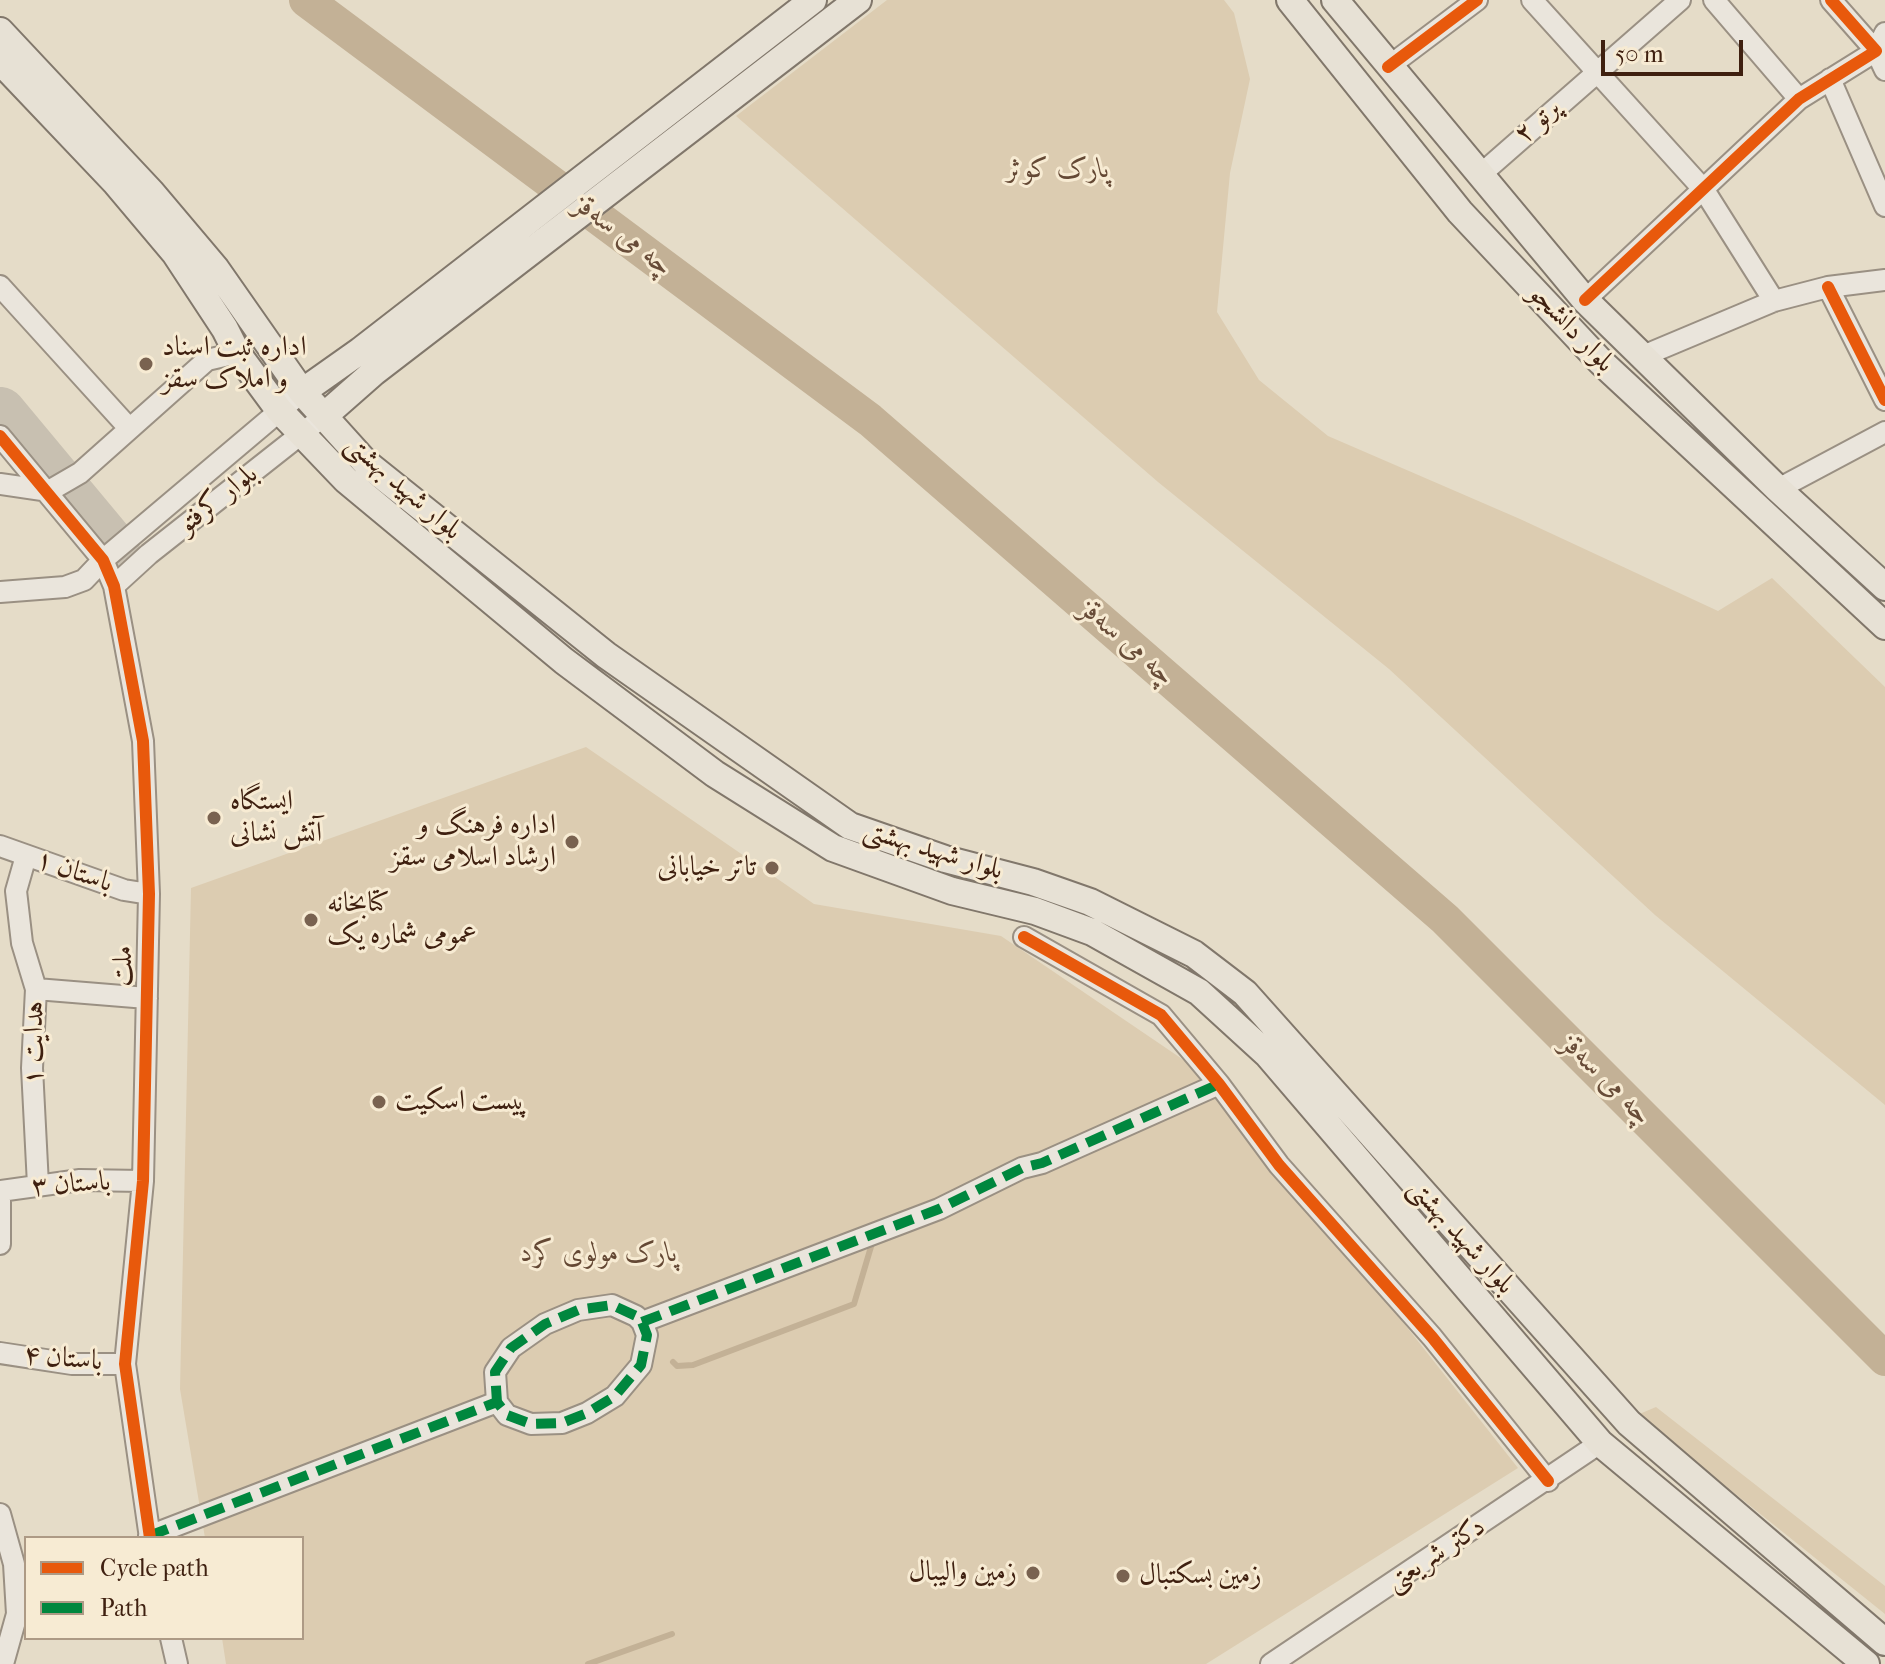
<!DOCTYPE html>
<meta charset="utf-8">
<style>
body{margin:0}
#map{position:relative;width:1885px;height:1664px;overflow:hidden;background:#e5dcc8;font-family:"IM FELL French Canon",serif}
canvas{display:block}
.legend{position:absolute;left:24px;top:1536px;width:280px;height:104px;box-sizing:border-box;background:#f7ebd3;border:2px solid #ad9a85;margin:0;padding:10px 14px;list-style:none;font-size:24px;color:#3f2010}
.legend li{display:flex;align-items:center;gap:16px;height:40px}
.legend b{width:40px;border:2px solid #ad9a85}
.scale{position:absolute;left:1601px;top:40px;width:142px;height:36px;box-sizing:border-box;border:4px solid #3f2010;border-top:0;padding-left:10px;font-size:24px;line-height:28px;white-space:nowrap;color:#3f2010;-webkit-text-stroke:6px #f7ebd3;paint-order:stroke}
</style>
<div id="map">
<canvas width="1885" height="1664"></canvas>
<ul class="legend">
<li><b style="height:10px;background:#e8590c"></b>Cycle path</li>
<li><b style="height:10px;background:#00873e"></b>Path</li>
</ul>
<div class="scale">50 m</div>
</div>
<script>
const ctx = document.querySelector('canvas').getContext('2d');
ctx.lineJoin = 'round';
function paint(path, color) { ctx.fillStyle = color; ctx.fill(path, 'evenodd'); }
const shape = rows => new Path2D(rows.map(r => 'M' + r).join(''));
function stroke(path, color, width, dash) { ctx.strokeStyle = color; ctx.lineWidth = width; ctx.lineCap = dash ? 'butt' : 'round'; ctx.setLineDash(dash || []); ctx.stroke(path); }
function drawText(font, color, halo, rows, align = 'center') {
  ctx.font = font + ' "IM FELL French Canon",Amiri,serif'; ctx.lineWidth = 6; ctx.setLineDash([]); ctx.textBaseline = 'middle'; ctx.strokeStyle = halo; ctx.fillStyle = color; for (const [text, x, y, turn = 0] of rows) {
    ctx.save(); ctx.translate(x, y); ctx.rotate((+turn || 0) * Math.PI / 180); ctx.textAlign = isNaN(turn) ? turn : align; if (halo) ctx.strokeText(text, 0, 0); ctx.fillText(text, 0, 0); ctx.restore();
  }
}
const green = shape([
 [887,0,1224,0,1234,13,1250,79,1230,173,1217,312,1259,380,1328,436,1520,519,1718,611,1772,578,1885,687,1885,1105,1655,915,1389,669,1158,482,736,116],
 [586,747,814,904,1001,936,1219,1084,1279,1165,1518,1468,1206,1664,226,1664,222,1638,302,1638,302,1538,205,1538,180,1389,191,888],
 [1656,1407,1885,1586,1885,1614,1637,1415]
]);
const stream = shape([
 [673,1362,677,1366,693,1365,854,1304,873,1240],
 [588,1664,672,1634]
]);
const river = shape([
 [306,0,870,420,1445,919,1885,1359]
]);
const taxiway = shape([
 [0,413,114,550]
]);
const minor = shape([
 [1532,0,1704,190,1774,301],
 [1714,0,1799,99],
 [1885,33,1876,51,1885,70],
 [1388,67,1477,0],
 [1830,79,1885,206],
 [1480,175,1680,0],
 [0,286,128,427],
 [1828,287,1885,400],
 [1585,300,1799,99,1876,51,1831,0],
 [1643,356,1774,301,1828,287,1885,280],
 [0,436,103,560,114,586,143,741,149,894,143,1181,125,1364,150,1538],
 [0,484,49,491,80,473,207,360,237,353],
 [1778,489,1885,432],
 [114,586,149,554,324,416],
 [0,592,65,587,84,580,103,560,302,392],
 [0,846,124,890,149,894],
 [26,856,16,891,22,943,36,989,32,1068,38,1185],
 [1024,937,1161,1015,1219,1084,1279,1165,1432,1337,1548,1481],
 [36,989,147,998],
 [0,1191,80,1180,143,1181],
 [0,1244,0,1191],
 [642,1322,939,1209,1022,1168,1042,1163,1219,1084],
 [0,1353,72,1364,125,1364],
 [0,1514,14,1564,17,1614,3,1664],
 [149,1536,497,1402,507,1415,531,1424,562,1423,587,1413,615,1396,641,1365,647,1335,642,1322,636,1316,612,1305,578,1310,545,1324,511,1348,495,1372,497,1402],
 [171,1638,177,1664],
 [1271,1664,1600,1443]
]);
const major = shape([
 [1290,0,1460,212,1601,362,1885,626],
 [1335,0,1585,300,1778,489,1885,587],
 [0,31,151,192,216,269,302,392,366,463,606,655,850,826,945,859,1033,882,1090,902,1194,954,1245,993,1629,1423,1885,1642],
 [0,61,116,183,175,253,225,329,237,353,279,410,346,480,564,661,715,774,833,848,952,891,1035,911,1092,932,1199,992,1268,1055,1600,1443,1866,1664],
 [302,392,360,351,813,0],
 [324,416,374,372,858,0]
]);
const quiet = shape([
 [642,1322,939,1209,1022,1168,1042,1163,1219,1084],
 [149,1536,497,1402,507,1415,531,1424,562,1423,587,1413,615,1396,641,1365,647,1335,642,1322,636,1316,612,1305,578,1310,545,1324,511,1348,495,1372,497,1402]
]);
const cycleway = shape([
 [1388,67,1477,0],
 [1828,287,1885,400],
 [1585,300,1799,99,1876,51,1831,0],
 [0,436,103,560,114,586,143,741,149,894,143,1181,125,1364,150,1538],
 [1024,937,1161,1015,1219,1084,1279,1165,1432,1337,1548,1481]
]);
const markers = [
 [146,364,8,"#796250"],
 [214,818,8,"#796250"],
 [572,842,8,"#796250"],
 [772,868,8,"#796250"],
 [311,920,8,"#796250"],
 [379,1102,8,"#796250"],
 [1033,1573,8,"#796250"],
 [1123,1576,8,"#796250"]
];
const streetNames = [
 ["پرتو ۲",1538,122,-42],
 ["بلوار دانشجو",1571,329,46],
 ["بلوار شهید بهشتی",403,488,41],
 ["بلوار کرفتو",218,500,-38],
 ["بلوار شهید بهشتی",933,851,17],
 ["باستان ۱",74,872,19],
 ["ملت",124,966,-89],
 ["هدایت ۱",35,1043,-89],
 ["باستان ۳",71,1185,-4],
 ["بلوار شهید بهشتی",1461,1237,48],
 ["باستان ۴",63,1359,5],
 ["دکتر شریعتی",1436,1555,-33]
];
const parkNames = [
 ["پارک کوثر",1058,170],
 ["پارک مولوی کرد",599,1254]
];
const poiNames = [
 ["اداره ثبت اسناد",162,348],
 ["و املاک سقز",162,380],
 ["ایستگاه",230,802],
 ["آتش نشانی",230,834],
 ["اداره فرهنگ و",556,826,"right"],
 ["ارشاد اسلامی سقز",556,858,"right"],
 ["تاتر خیابانی",756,868,"right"],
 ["کتابخانه",327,904],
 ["عمومی شماره یک",327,936],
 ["پیست اسکیت",395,1102],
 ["زمین والیبال",1017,1573,"right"],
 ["زمین بسکتبال",1139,1576]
];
const waterNames = [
 ["چە می سەقز",623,236,37],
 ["چە می سەقز",1127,643,41],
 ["چە می سەقز",1606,1080,45]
];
paint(green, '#dcccb1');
stroke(stream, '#c3b196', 6);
stroke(river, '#c3b196', 34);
stroke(taxiway, '#c8c0b1', 52);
stroke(minor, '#9a9083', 24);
stroke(major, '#81776b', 30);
stroke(minor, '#eae5dc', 20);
stroke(major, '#e7e1d5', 26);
stroke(quiet, '#00873e', 10, [20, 10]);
stroke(cycleway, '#e8590c', 12);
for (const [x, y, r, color] of markers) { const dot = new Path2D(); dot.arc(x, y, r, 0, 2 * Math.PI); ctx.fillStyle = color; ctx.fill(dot); stroke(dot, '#f7ebd3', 3); }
drawText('28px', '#3f2010', '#f7ebd3', streetNames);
drawText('italic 28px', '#644834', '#f7ebd3', parkNames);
drawText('28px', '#3f2010', '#f7ebd3', poiNames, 'left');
drawText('italic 30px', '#684c38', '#f7ebd3', waterNames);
</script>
